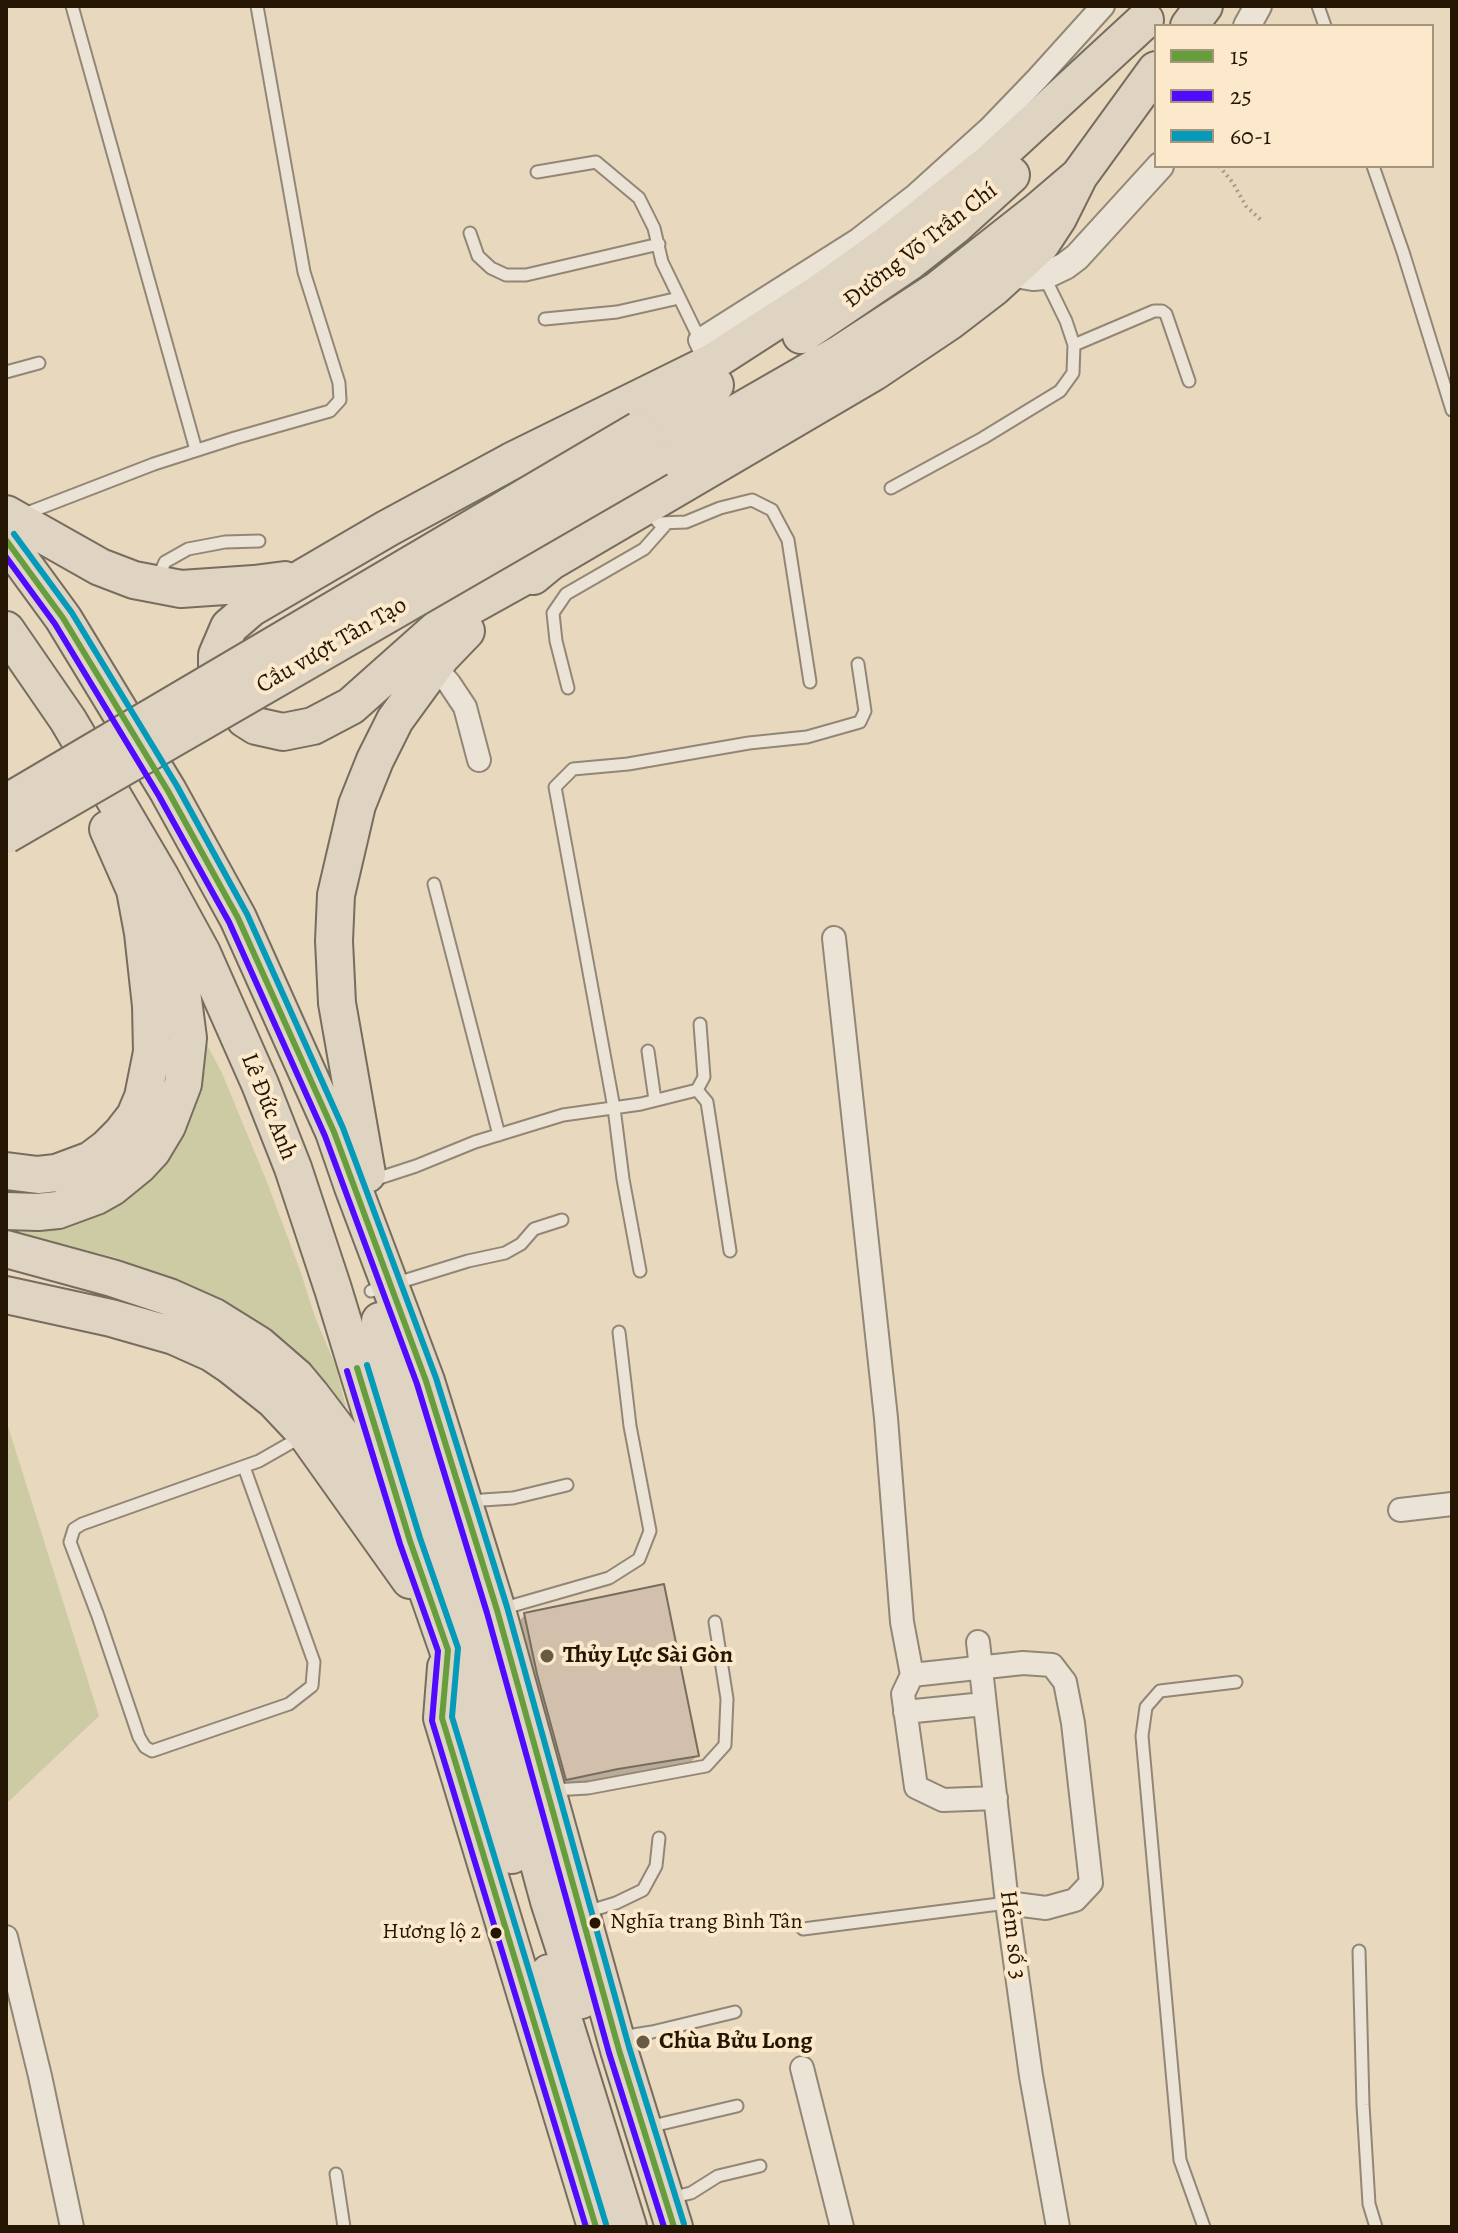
<!DOCTYPE html>
<meta charset="utf-8">
<style>
body{margin:0}
#map{position:relative;width:1458px;height:2233px;overflow:hidden;background:#e8d8be;font-family:Alegreya,serif}
canvas{display:block}
.frame{position:absolute;inset:0;border:8px solid #251604;pointer-events:none}
.legend{position:absolute;left:1154px;top:24px;width:280px;height:144px;box-sizing:border-box;background:#fce8ca;border:2px solid #a6947b;margin:0;padding:10px 14px;list-style:none;font-size:24px;color:#251604}
.legend li{display:flex;align-items:center;gap:16px;height:40px}
.legend b{width:40px;border:2px solid #a6947b}
</style>
<div id="map">
<canvas width="1458" height="2233"></canvas>
<div class="frame"></div>
<ul class="legend">
<li><b style="height:10px;background:#669e3e"></b>15</li>
<li><b style="height:10px;background:#4f0aff"></b>25</li>
<li><b style="height:10px;background:#049aba"></b>60-1</li>
</ul>
</div>
<script>
const ctx = document.querySelector('canvas').getContext('2d');
ctx.lineJoin = 'round';
function paint(path, color) { ctx.fillStyle = color; ctx.fill(path, 'evenodd'); }
const shape = rows => new Path2D(rows.map(r => 'M' + r).join(''));
function stroke(path, color, width, dash) { ctx.strokeStyle = color; ctx.lineWidth = width; ctx.lineCap = dash ? 'butt' : 'round'; ctx.setLineDash(dash || []); ctx.stroke(path); }
function drawText(font, color, halo, rows, align = 'center') {
  ctx.font = font + ' Alegreya,serif'; ctx.lineWidth = 8; ctx.setLineDash([]); ctx.textBaseline = 'middle'; ctx.strokeStyle = halo; ctx.fillStyle = color; for (const [text, x, y, turn = 0] of rows) {
    ctx.save(); ctx.translate(x, y); ctx.rotate((+turn || 0) * Math.PI / 180); ctx.textAlign = isNaN(turn) ? turn : align; if (halo) ctx.strokeText(text, 0, 0); ctx.fillText(text, 0, 0); ctx.restore();
  }
}
const green = shape([
 [204,1039,222,1073,267,1182,301,1273,315,1317,336,1367,346,1407,324,1385,171,1279,117,1258,6,1230,6,1220,84,1214],
 [6,1420,99,1716,6,1804]
]);
const shadow = shape([
 [525,1615,697,1756,680,1772,550,1795,508,1632]
]);
const building = shape([
 [664,1584,699,1756,618,1769,566,1780,537,1674,524,1613,664,1584]
]);
const path = shape([
 [1219,166,1233,183,1246,206,1262,221]
]);
const service = shape([
 [72,6,196,450],
 [1318,6,1325,26],
 [1373,166,1403,252,1452,410],
 [537,172,596,162,639,198,654,228,662,262,700,340],
 [470,233,478,256,491,268,506,275,526,275,659,244],
 [545,319,617,312,679,298],
 [1074,345,1154,311,1162,311,1166,314,1189,381],
 [6,372,39,363],
 [891,488,983,438,1060,391,1073,373,1074,345,1066,321,1044,276],
 [647,510,659,523,686,522,720,508,752,500,772,510,788,540,810,682],
 [22,515,154,464,235,438,330,411,340,400,339,383,304,272,257,6],
 [157,580,165,562,188,549,225,542,259,541],
 [568,688,556,641,553,613,566,594,644,549,667,523],
 [434,884,499,1135],
 [648,1051,655,1100],
 [697,1090,704,1077,700,1024],
 [370,1181,416,1166,475,1142,563,1115,641,1104,697,1090,707,1102,730,1251],
 [640,1271,623,1179,614,1108,555,787,573,769,628,764,749,743,807,737,860,722,865,711,858,664],
 [371,1291,468,1261,505,1253,521,1244,534,1229,562,1220],
 [244,1467,314,1662,312,1686,289,1704,152,1751,145,1747,139,1737,98,1616,70,1542,74,1529,82,1524,259,1461,301,1437],
 [468,1501,513,1498,567,1485],
 [501,1609,609,1578,639,1559,650,1531,630,1426,619,1332],
 [553,1790,588,1788,706,1766,725,1745,727,1699,715,1622],
 [586,1912,616,1903,643,1890,656,1866,659,1838],
 [803,1929,1007,1903],
 [1359,1951,1363,2105,1369,2204,1376,2227],
 [621,2037,652,2032,735,2012],
 [648,2127,737,2106],
 [336,2174,344,2227],
 [669,2198,691,2193,718,2176,760,2166],
 [1204,2227,1180,2160,1142,1736,1146,1707,1160,1691,1236,1682]
]);
const minor = shape([
 [711,363,700,340,858,240,916,195,989,129,1038,78,1103,6],
 [434,666,449,683,465,707,479,760],
 [834,938,886,1418,902,1622,912,1675,903,1694,916,1787,943,1800,996,1798],
 [1400,1510,1452,1504],
 [978,1642,1007,1903,1031,2076,1058,2227],
 [912,1675,1023,1663,1052,1665,1065,1682,1073,1723,1091,1883,1075,1900,1046,1908,1007,1903],
 [905,1712,984,1704],
 [6,1937,40,2076,72,2227],
 [802,2068,842,2227]
]);
const tertiary = shape([
 [1247,26,1258,6],
 [1009,273,1033,277,1044,276,1065,266,1077,257,1160,166]
]);
const trunk = shape([
 [1189,26,1204,6],
 [801,335,909,262,956,225,1011,175],
 [639,430,715,385],
 [658,458,841,353,939,289,1038,211,1079,176,1156,70],
 [6,514,100,567,134,580,181,589,254,584,285,580],
 [6,540,63,618,168,791,238,918,334,1132,353,1187,426,1381,497,1610,619,2050,674,2227],
 [550,562,451,617,351,706,313,726,283,732,256,726,245,719,226,695,217,669,217,655,229,627,251,608,388,528,510,462,711,363,824,290,884,247,992,161,1145,20],
 [533,576,550,562,874,372,950,321,993,288,1041,244,1058,218,1079,176],
 [6,630,68,720,161,878,202,953,260,1084,293,1168,333,1289,410,1541,448,1650,512,1855],
 [6,1171,38,1175,56,1173,91,1160,107,1148,121,1134,135,1116,143,1097,152,1052,151,1006,143,933,135,890,108,829],
 [367,1174,337,1003,334,941,336,895,357,805,375,760,395,720,419,687,441,657,466,631],
 [6,1211,38,1212,58,1210,96,1196,112,1187,139,1165,152,1151,167,1126,183,1084,188,1038,177,953,169,915],
 [6,1249,112,1278,169,1297,214,1317,259,1345,296,1377,311,1395,346,1441,385,1502],
 [6,1295,111,1318,174,1336,212,1353,230,1365,274,1400,306,1434,410,1580],
 [380,1321,504,1735,549,1901,581,2000],
 [446,1667,442,1718,596,2227],
 [549,1973,628,2227]
]);
const trunkBridge = shape([
 [6,803,639,430],
 [6,835,658,458]
]);
const bus1 = shape([
 [6,540,63,618,168,791,238,918,334,1132,426,1381,497,1610,619,2050,674,2227],
 [357,1368,410,1541,448,1650,442,1718,596,2227]
]);
const bus2 = shape([
 [6,557,55,624,159,796,229,922,325,1136,417,1384,487,1613,609,2053,664,2227],
 [347,1371,400,1544,438,1651,432,1721,586,2227]
]);
const bus3 = shape([
 [14,534,72,613,177,786,247,914,343,1128,436,1378,507,1607,629,2047,684,2224],
 [367,1365,420,1538,458,1648,452,1717,606,2224]
]);
const markers = [
 [547,1656,8,"#695a45"],
 [595,1923,7,"#251604"],
 [496,1933,7,"#251604"],
 [643,2042,8,"#695a45"]
];
const busNames = [
 ["Nghĩa trang Bình Tân",610,1923],
 ["Hương lộ 2",481,1933,"right"]
];
const streetNames = [
 ["Đường Võ Trần Chí",921,246,-38],
 ["Cầu vượt Tân Tạo",332,646,-30],
 ["Lê Đức Anh",268,1107,68],
 ["Hẻm số 3",1012,1935,83]
];
const poiNames = [
 ["Thủy Lực Sài Gòn",563,1656],
 ["Chùa Bửu Long",659,2042]
];
paint(green, '#cdcba4');
paint(shadow, '#0003');
paint(building, '#d2c0ad');
stroke(building, '#776d5e', 2);
stroke(service, '#928776', 15);
stroke(minor, '#928776', 26);
stroke(tertiary, '#928776', 30);
stroke(trunk, '#776d5e', 40);
stroke(path, '#a49c91', 4, [2, 4]);
stroke(service, '#ebe3d6', 11);
stroke(minor, '#ebe3d6', 22);
stroke(tertiary, '#ebe3d6', 26);
stroke(trunk, '#dfd3c1', 36);
stroke(trunkBridge, '#776d5e', 40, []);
stroke(trunkBridge, '#dfd3c1', 36);
stroke(bus1, '#669e3e', 6);
stroke(bus2, '#4f0aff', 6);
stroke(bus3, '#049aba', 6);
for (const [x, y, r, color] of markers) { const dot = new Path2D(); dot.arc(x, y, r, 0, 2 * Math.PI); ctx.fillStyle = color; ctx.fill(dot); stroke(dot, '#fce8ca', 3); }
drawText('22px', '#251604', '#fce8ca', busNames, 'left');
drawText('24px', '#251604', '#fce8ca', streetNames);
drawText('bold 24px', '#251604', '#fce8ca', poiNames, 'left');
</script>
